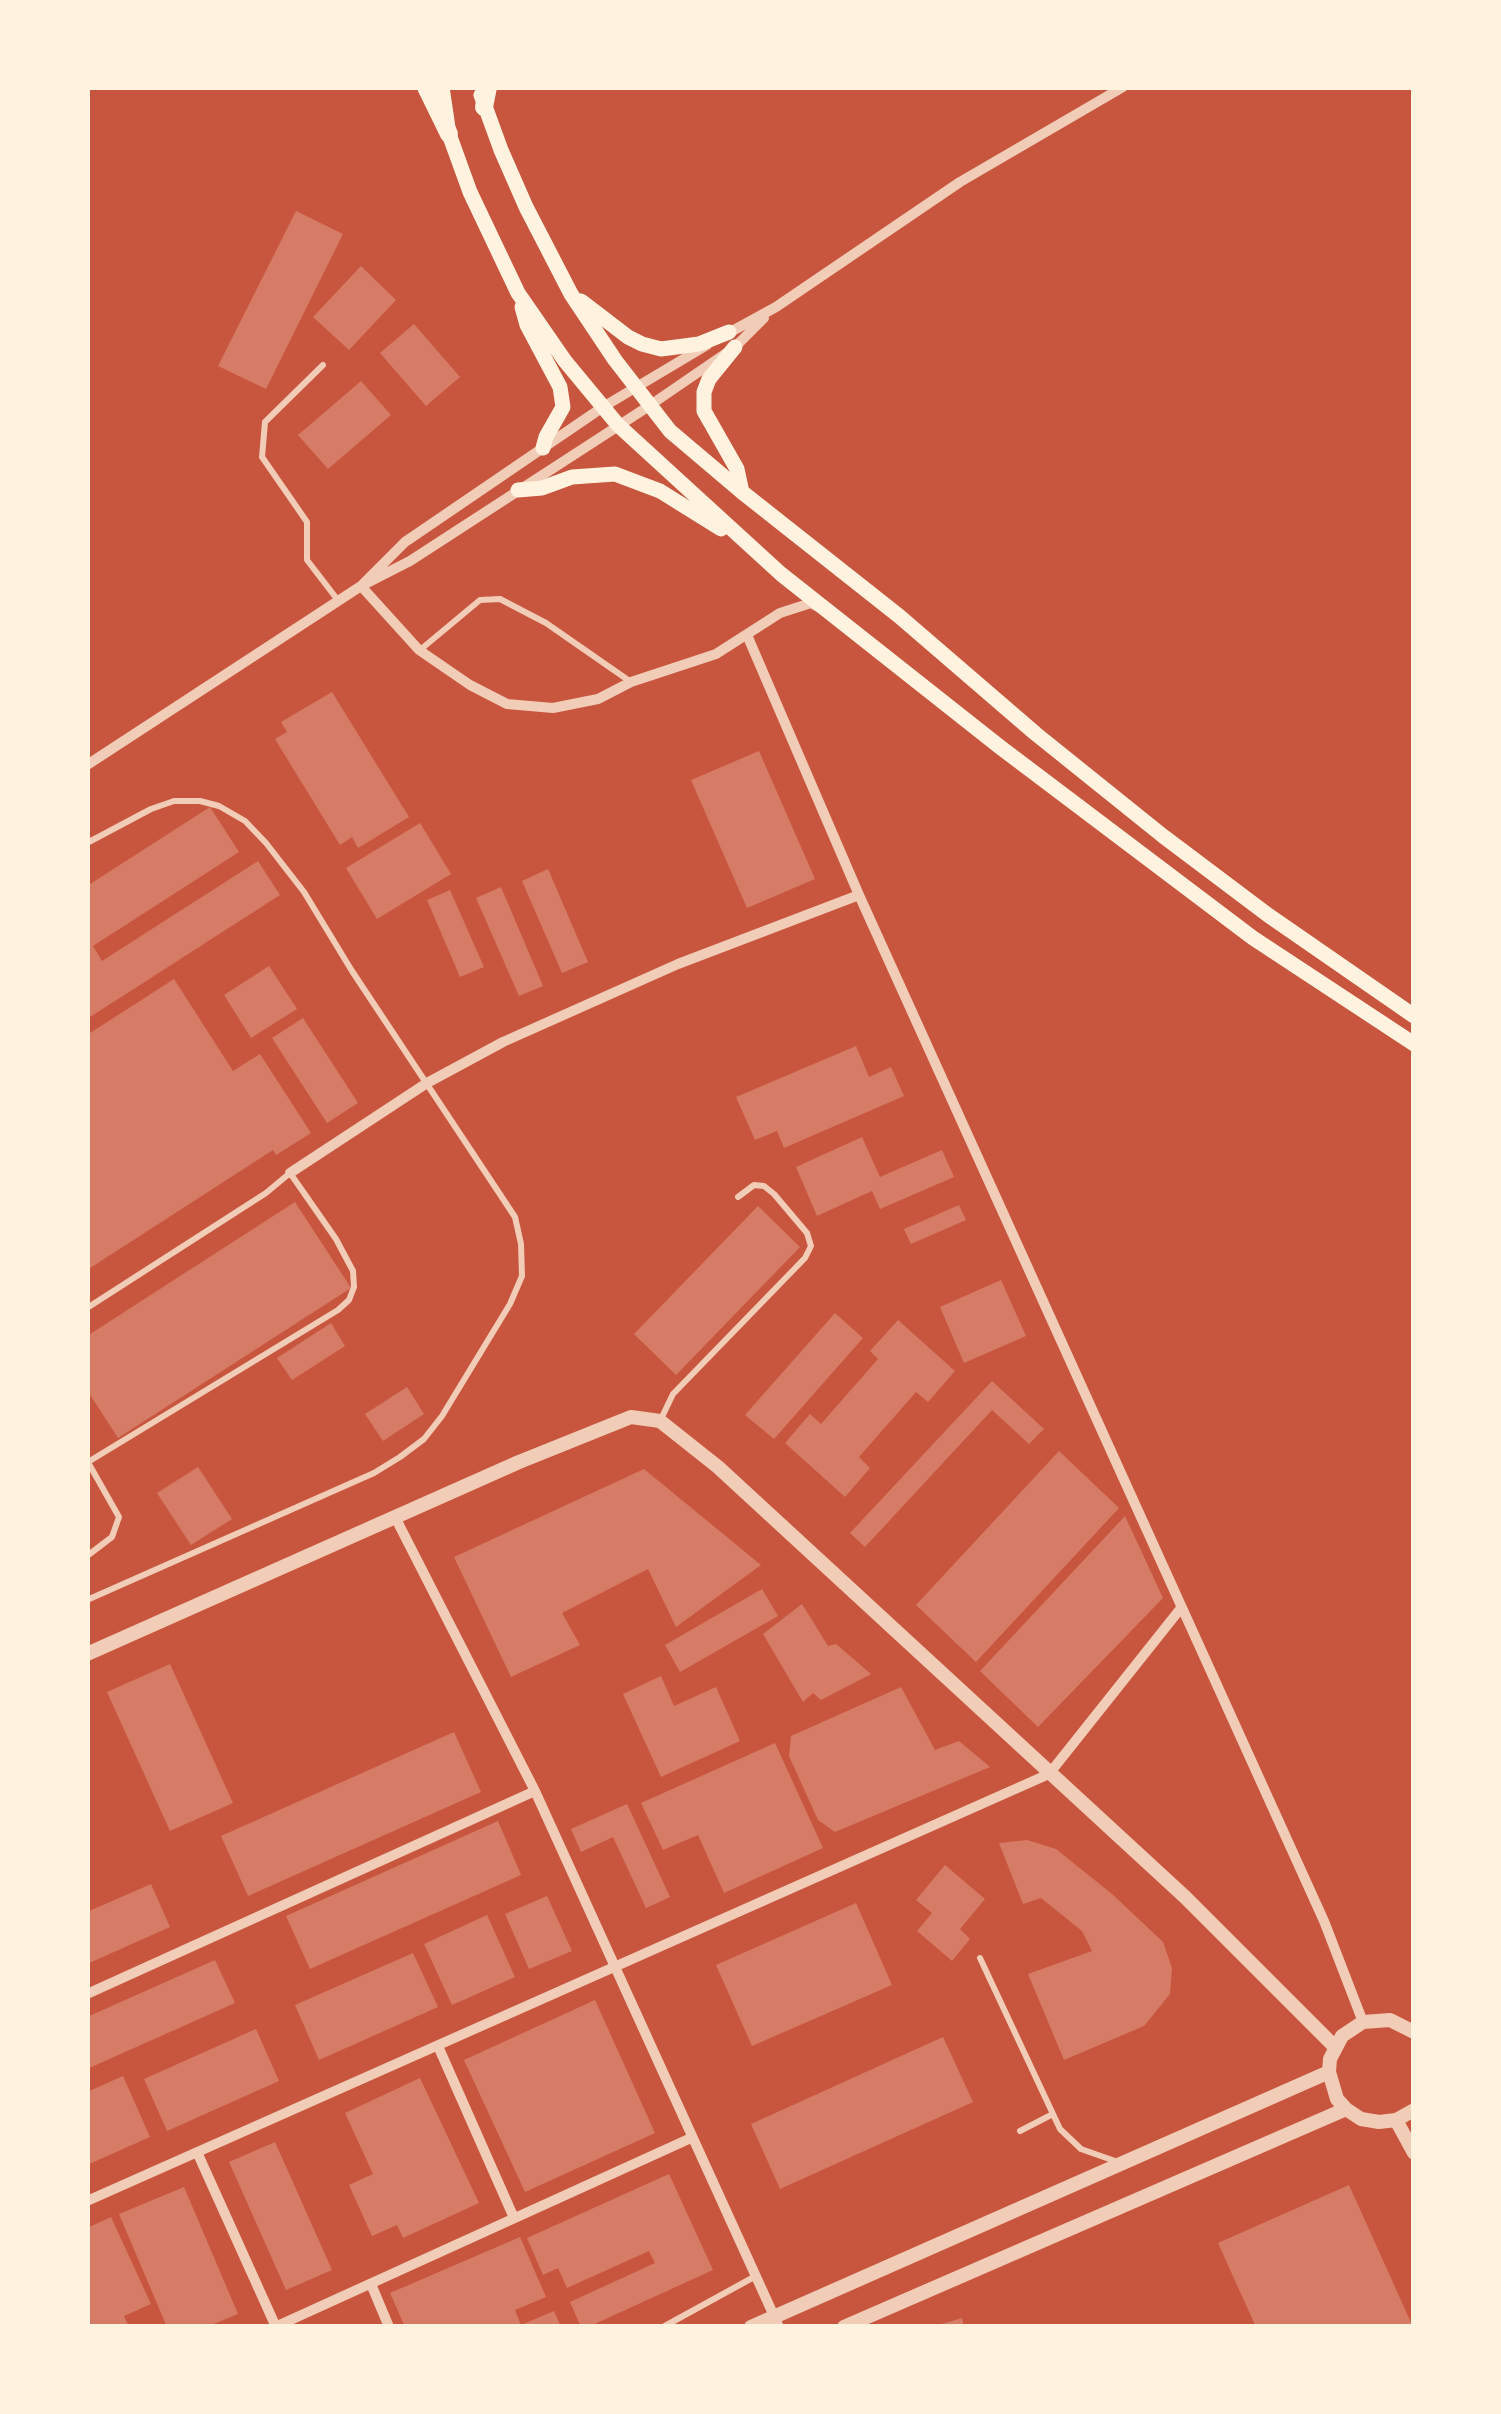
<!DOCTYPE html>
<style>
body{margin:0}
#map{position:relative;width:1501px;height:2414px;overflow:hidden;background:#c8553d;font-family:"IBM Plex Serif",serif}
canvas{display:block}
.frame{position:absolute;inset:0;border:90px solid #fff3e0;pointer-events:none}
</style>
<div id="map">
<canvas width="1501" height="2414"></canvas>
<div class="frame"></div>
</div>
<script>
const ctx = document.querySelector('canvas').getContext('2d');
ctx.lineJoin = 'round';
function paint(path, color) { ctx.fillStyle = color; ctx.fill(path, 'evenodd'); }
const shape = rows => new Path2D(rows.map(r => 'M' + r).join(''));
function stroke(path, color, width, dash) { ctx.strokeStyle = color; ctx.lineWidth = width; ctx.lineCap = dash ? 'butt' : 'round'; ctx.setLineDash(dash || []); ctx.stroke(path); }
const building = shape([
 [296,211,343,234,266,389,218,366],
 [361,266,396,300,349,350,313,317],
 [414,324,460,377,426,406,380,353],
 [361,381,391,415,328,469,298,435],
 [332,692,409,817,358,848,352,837,340,845,275,739,287,732,281,722],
 [759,751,815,879,747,908,691,780],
 [210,807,239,852,93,946,102,961,258,861,280,895,87,1019,87,886],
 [420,823,451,874,377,919,346,868],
 [548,869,588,962,562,973,522,881],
 [501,887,543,986,519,996,476,898],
 [450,890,484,967,460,977,427,900],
 [269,966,297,1009,251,1038,224,995],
 [174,979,233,1071,260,1054,311,1133,276,1155,273,1150,87,1270,87,1035],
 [303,1018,358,1103,327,1123,272,1038],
 [856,1046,869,1077,891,1067,904,1096,784,1148,777,1131,755,1140,736,1097],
 [862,1137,880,1177,942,1150,954,1177,880,1209,872,1191,817,1216,796,1167],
 [295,1202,351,1288,118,1438,87,1390,87,1336],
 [959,1205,966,1220,911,1244,904,1229],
 [758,1206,800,1247,676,1375,634,1334],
 [1001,1280,1026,1336,964,1363,940,1307],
 [835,1313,863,1338,774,1439,745,1415],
 [898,1320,955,1371,928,1402,916,1392,859,1457,870,1468,845,1497,785,1443,810,1414,821,1424,878,1359,870,1351],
 [331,1323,345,1346,292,1380,277,1358],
 [992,1381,1044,1429,1029,1444,992,1410,865,1547,850,1533],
 [407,1387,424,1414,383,1441,365,1414],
 [1059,1451,1119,1508,976,1662,916,1605],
 [198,1467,232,1519,191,1545,157,1493],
 [644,1469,761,1565,676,1627,648,1569,562,1613,580,1645,511,1677,454,1557],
 [1125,1516,1163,1598,1038,1727,980,1671],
 [762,1589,778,1616,680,1672,665,1645],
 [802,1604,828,1646,836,1644,871,1674,821,1700,813,1693,803,1702,763,1634],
 [170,1664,233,1803,170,1831,107,1692],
 [661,1676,674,1706,716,1687,740,1741,661,1777,623,1694],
 [901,1687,935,1750,959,1741,990,1767,835,1832,818,1820,789,1756,791,1736],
 [454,1732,481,1792,248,1896,221,1836],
 [775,1743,823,1848,724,1893,698,1835,663,1850,641,1803],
 [627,1804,670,1897,646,1908,613,1837,581,1852,571,1829],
 [498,1821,521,1875,310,1969,286,1916],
 [1027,1840,1056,1849,1112,1894,1163,1942,1172,1968,1170,1994,1144,2026,1064,2060,1028,1974,1092,1951,1082,1931,1041,1898,1023,1904,999,1843],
 [945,1865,985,1899,960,1929,970,1939,952,1961,917,1931,932,1913,916,1900],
 [151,1884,170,1927,87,1964,87,1912],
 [547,1896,572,1951,529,1969,505,1914],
 [856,1903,892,1985,752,2046,716,1965],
 [487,1915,515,1977,452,2005,424,1944],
 [413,1953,438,2007,319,2060,295,2005],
 [215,1960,235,2003,87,2069,87,2017],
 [595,2000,655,2133,525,2192,464,2060],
 [256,2029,279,2081,167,2131,144,2079],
 [943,2037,973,2102,780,2189,751,2124],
 [123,2076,150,2137,87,2165,87,2092],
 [420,2078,479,2203,403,2238,397,2225,372,2236,349,2185,373,2174,345,2113],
 [275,2142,332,2270,286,2290,229,2162],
 [669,2174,713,2270,588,2327,581,2327,570,2302,655,2263,649,2251,567,2288,558,2268,543,2275,527,2238],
 [1349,2185,1413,2327,1256,2327,1218,2243],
 [184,2187,238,2314,206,2327,167,2327,119,2214],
 [111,2217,151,2304,124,2316,129,2327,87,2327,87,2228],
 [520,2237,546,2297,515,2310,521,2325,554,2311,561,2327,405,2327,390,2293],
 [962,2318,964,2327,935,2327,935,2326]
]);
const service = shape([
 [323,365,265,422,262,457,307,522,307,560,337,599],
 [420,650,480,600,500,599,546,623,631,682],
 [87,843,151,809,174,801,200,801,219,806,245,821,266,843,304,892,352,971,515,1217,521,1244,522,1276,510,1304,442,1416,424,1439,400,1457,374,1473,87,1600],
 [87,1308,266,1193,290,1173,336,1239,353,1271,354,1287,349,1300,338,1310,88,1462],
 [661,1419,673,1394,805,1258,811,1246,807,1233,774,1194,764,1186,754,1185,738,1197],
 [87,1556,112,1537,119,1517,89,1464],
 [980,1958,1060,2129,1081,2149,1115,2161],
 [1020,2131,1051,2115],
 [663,2327,754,2277]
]);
const minor = shape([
 [723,336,776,307,960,182,1123,87],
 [361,586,405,542,603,407,707,345],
 [361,586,419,650,470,685,507,704,553,708,598,699,631,682,716,654,780,613,811,603,818,607],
 [747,635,859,895,1324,1921,1363,2022],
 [87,765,361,586,410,561,649,406,735,347,764,318],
 [290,1173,427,1083,503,1042,678,964,859,895],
 [395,1517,535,1791,779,2327],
 [87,1994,535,1791],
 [438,2046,514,2218],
 [197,2152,276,2327],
 [87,2201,1049,1774,1181,1608],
 [371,2284,389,2327],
 [275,2327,691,2138]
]);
const tertiary = shape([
 [87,1654,519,1462,631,1417,660,1421,718,1467,1185,1897,1335,2047],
 [1414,2032,1390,2020,1363,2022,1342,2036,1330,2059,1329,2072,1337,2099,1346,2109,1361,2119,1379,2122,1396,2120,1414,2110],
 [1396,2120,1414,2153],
 [751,2327,1329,2072],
 [844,2327,1346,2109]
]);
const secondary = shape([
 [442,87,449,134,470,192,518,293,565,361,618,425,781,574,1000,747,1253,938,1414,1044],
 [481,95,501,150,526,207,571,294,615,360,670,431,742,492,899,616,1036,734,1163,836,1268,915,1414,1016],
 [581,301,628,337,642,344,661,349,699,344,729,332],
 [522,307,527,325,560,387,563,407,546,437,543,448],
 [735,347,709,379,704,392,704,411,737,469,742,492],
 [518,490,542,488,572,477,615,474,660,491,721,529]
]);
const trunk = shape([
 [426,87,449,134],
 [484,107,488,87]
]);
paint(building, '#d67c66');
stroke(service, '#f1ccb7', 6);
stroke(minor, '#f1ccb7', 10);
stroke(tertiary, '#f1ccb7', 14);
stroke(secondary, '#fff3e0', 15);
stroke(trunk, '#fff3e0', 18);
</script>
